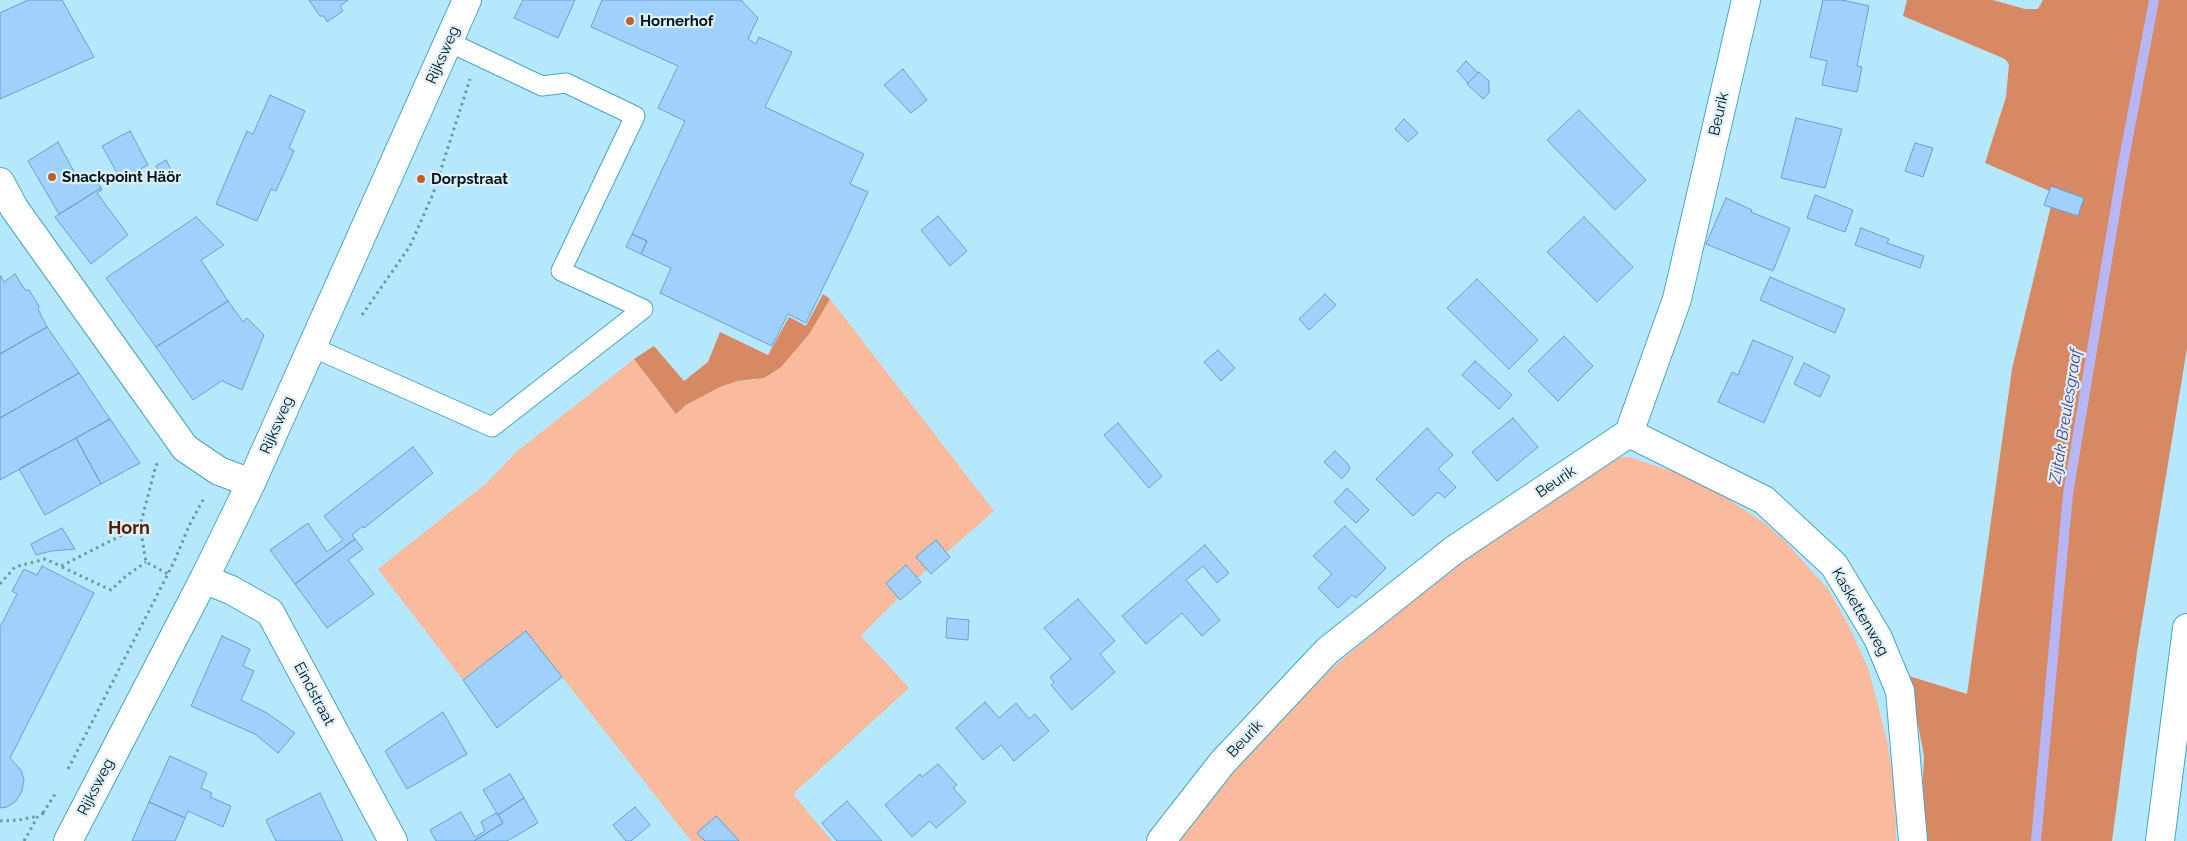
<!DOCTYPE html>
<meta charset="utf-8">
<style>
body{margin:0}
canvas{display:block;background:#b5e8fd}
</style>
<canvas width="2187" height="841"></canvas>
<script>
const ctx = document.querySelector('canvas').getContext('2d');
ctx.lineJoin = 'round';
function paint(path, color) { ctx.fillStyle = color; ctx.fill(path, 'evenodd'); }
const shape = rows => new Path2D(rows.map(r => 'M' + r).join(''));
function stroke(path, color, width, dash) { ctx.strokeStyle = color; ctx.lineWidth = width; ctx.lineCap = dash ? 'butt' : 'round'; ctx.setLineDash(dash || []); ctx.stroke(path); }
function drawText(font, color, halo, rows, align = 'center') {
  ctx.font = font + ' Raleway,sans-serif'; ctx.lineWidth = 4.5; ctx.setLineDash([]); ctx.textBaseline = 'middle'; ctx.strokeStyle = halo; ctx.fillStyle = color; for (const [text, x, y, turn = 0] of rows) {
    ctx.save(); ctx.translate(x, y); ctx.rotate((+turn || 0) * Math.PI / 180); ctx.textAlign = isNaN(turn) ? turn : align; if (halo) ctx.strokeText(text, 0, 0); ctx.fillText(text, 0, 0); ctx.restore();
  }
}
const green = shape([
 [830,299,994,511,923,573,861,636,909,688,793,794,832,841,691,841,526,631,463,680,378,569,489,481,515,453,634,359,676,414,686,405,720,387,737,381,755,380,810,333],
 [1629,457,1684,475,1728,499,1766,524,1785,541,1828,589,1848,624,1868,668,1877,701,1887,741,1895,789,1896,841,1178,841,1228,776,1330,670,1458,562,1611,458]
]);
const forest = shape([
 [1907,0,1993,0,2025,9,2038,9,2043,0,2187,0,2187,348,2137,652,2112,841,1920,841,1924,756,1909,676,1967,694,2012,369,2054,193,1985,163,2006,97,2009,64,2005,59,1903,16],
 [823,294,830,299,810,333,781,367,764,378,737,381,720,387,686,405,676,414,634,359,654,346,684,381,708,362,720,332,768,355,789,317,806,326]
]);
const stream = shape([
 [2036,841,2068,494,2123,164,2154,0]
]);
const building = shape([
 [28,0,62,0,94,57,0,99,0,13,28,0],
 [309,0,348,0,340,6,343,11,327,22,324,16,320,16,309,0],
 [523,0,575,0,558,38,514,18,523,0],
 [602,0,741,0,758,18,748,39,756,44,759,37,792,52,765,107,864,154,850,184,868,192,849,234,806,323,788,314,772,346,660,293,671,268,641,254,647,241,632,234,685,121,658,108,678,66,591,27,602,0],
 [1823,0,1842,0,1869,6,1857,66,1862,67,1857,92,1822,85,1827,61,1810,57,1823,0],
 [1466,61,1478,73,1468,83,1457,71,1466,61],
 [903,69,927,100,911,113,884,85,903,69],
 [1479,72,1489,81,1489,93,1483,99,1467,84,1479,72],
 [270,95,305,111,289,148,294,151,276,191,271,189,257,221,216,204,247,131,253,134,270,95],
 [1579,110,1646,180,1615,210,1547,140,1579,110],
 [1796,118,1842,129,1825,188,1781,178,1796,118],
 [1404,119,1418,133,1408,142,1395,129,1404,119],
 [130,131,148,165,121,180,102,146,130,131],
 [58,142,80,183,94,176,101,188,59,214,28,161,58,142],
 [1915,143,1933,148,1923,177,1905,171,1915,143],
 [166,160,174,175,164,181,156,166,166,160],
 [2051,186,2084,198,2078,216,2044,205,2051,186],
 [101,188,102,190,97,193,128,235,91,264,55,217,101,188],
 [1815,195,1853,210,1845,232,1807,218,1815,195],
 [1726,198,1752,210,1751,212,1790,228,1773,271,1706,244,1726,198],
 [938,216,967,251,950,266,921,230,938,216],
 [196,217,224,245,201,260,228,301,156,347,106,278,196,217],
 [1584,217,1633,267,1597,302,1547,252,1584,217],
 [1861,228,1889,239,1887,243,1924,256,1920,268,1855,245,1861,228],
 [632,234,647,241,641,254,626,247,632,234],
 [15,274,25,290,29,290,39,306,38,309,47,327,0,354,0,275,4,282,15,274],
 [1770,277,1845,309,1835,333,1760,300,1770,277],
 [1477,279,1538,340,1509,369,1447,308,1477,279],
 [1325,294,1336,305,1309,330,1299,319,1325,294],
 [228,301,243,322,247,318,264,335,242,390,224,382,223,380,193,400,156,347,228,301],
 [47,327,79,373,0,418,0,354,47,327],
 [1564,336,1593,366,1558,401,1528,371,1564,336],
 [1753,340,1793,357,1764,423,1718,402,1732,372,1738,375,1753,340],
 [1218,350,1235,368,1221,381,1204,362,1218,350],
 [1475,361,1512,395,1499,409,1462,375,1475,361],
 [1804,363,1830,376,1820,397,1794,384,1804,363],
 [79,373,110,419,0,480,0,418,79,373],
 [1513,418,1538,447,1497,481,1472,452,1513,418],
 [110,419,140,463,101,484,76,438,110,419],
 [1118,423,1162,476,1149,488,1104,435,1118,423],
 [1427,428,1453,455,1438,469,1456,487,1445,498,1438,492,1413,516,1376,479,1427,428],
 [76,438,101,484,45,515,19,469,76,438],
 [413,447,433,473,364,528,363,526,352,535,355,539,295,584,270,550,308,523,327,552,343,540,324,516,413,447],
 [1335,451,1348,464,1350,469,1342,479,1324,462,1335,451],
 [1347,488,1369,510,1356,523,1334,502,1347,488],
 [1345,526,1386,568,1356,598,1352,595,1338,608,1318,588,1332,574,1313,556,1345,526],
 [62,528,75,549,51,551,36,555,31,544,62,528],
 [355,539,363,549,348,560,374,594,327,628,295,584,355,539],
 [936,540,950,557,931,574,916,557,936,540],
 [1205,545,1229,573,1217,583,1203,566,1186,580,1220,620,1202,636,1182,613,1146,644,1122,616,1205,545],
 [906,565,921,582,900,600,886,583,906,565],
 [42,566,94,593,10,758,21,770,24,780,22,791,16,801,7,807,0,808,0,627,17,594,12,591,24,569,37,575,42,566],
 [1078,599,1115,641,1100,654,1115,672,1072,710,1051,685,1054,682,1050,677,1071,659,1044,628,1078,599],
 [947,618,969,620,968,640,946,638,947,618],
 [526,631,562,677,497,728,463,680,526,631],
 [222,636,250,649,243,666,254,671,241,700,267,713,295,733,278,753,255,734,191,706,222,636],
 [985,702,999,718,1016,703,1029,719,1035,714,1049,731,1014,761,1001,745,983,760,956,728,985,702],
 [443,712,467,754,407,789,385,751,443,712],
 [170,756,207,773,201,788,212,793,210,797,231,806,223,827,188,811,185,818,149,802,170,756],
 [938,764,957,785,953,788,966,802,936,828,930,821,912,837,885,805,920,774,922,777,938,764],
 [510,774,524,798,498,815,483,790,510,774],
 [320,793,343,841,276,841,266,820,320,793],
 [524,798,538,823,507,841,474,841,503,823,498,815,524,798],
 [847,801,882,841,837,841,822,823,847,801],
 [149,802,185,818,175,841,132,841,149,802],
 [635,807,650,825,631,841,626,841,613,825,635,807],
 [461,812,475,837,485,831,481,822,496,813,497,813,503,823,474,841,436,841,430,830,461,812],
 [716,816,733,834,739,841,705,841,697,833,716,816]
]);
const path = shape([
 [362,315,410,246,433,194,470,79],
 [158,464,156,465,140,526,146,562,168,574],
 [62,567,111,590,126,576,146,562],
 [0,584,15,567,45,559,61,566,140,526],
 [68,769,174,562,189,526,204,498],
 [43,813,57,791],
 [0,821,19,820,38,816],
 [24,841,38,816,44,813]
]);
const service = shape([
 [312,347,492,427,643,309,561,271,635,116,566,83,542,86,449,42]
]);
const minor = shape([
 [0,182,14,208,185,448,219,471,251,483],
 [1629,433,1764,500,1834,565,1878,638,1900,691,1913,841],
 [204,579,231,590,270,612,393,841],
 [1161,841,1222,763,1327,651,1454,550,1629,433,1677,299,1746,0]
]);
const secondary = shape([
 [68,841,204,579,251,483,467,0]
]);
const trunk = shape([
 [2160,841,2187,628]
]);
const markers = [
 [630,21,5,"#c25e29"],
 [52,177,5,"#c25e29"],
 [421,179,5,"#c25e29"]
];
const poiNames = [
 ["Hornerhof",640,21],
 ["Snackpoint Häör",62,177],
 ["Dorpstraat",431,179]
];
const streetNames = [
 ["Rijksweg",443,55,-66],
 ["Beurik",1719,114,-77],
 ["Rijksweg",277,425,-66],
 ["Beurik",1556,482,-34],
 ["Kaskettenweg",1860,612,60],
 ["Eindstraat",314,694,62],
 ["Beurik",1245,739,-47],
 ["Rijksweg",96,787,-63]
];
const waterNames = [
 ["Zijtak Breulesgraaf",2066,416,-81]
];
const quarterNames = [
 ["Horn",129,529]
];
paint(green, '#f9ba9e');
paint(forest, '#d78964');
stroke(stream, '#b7b5f3', 10);
paint(building, '#a0d1fc');
stroke(building, '#65a1d4', 1);
stroke(service, '#49a4c5', 21);
stroke(minor, '#49a4c5', 30);
stroke(secondary, '#49a4c5', 30);
stroke(trunk, '#49a4c5', 30);
stroke(path, '#6e95a6', 3, [2.5, 4]);
stroke(service, '#fff', 19);
stroke(minor, '#fff', 28);
stroke(secondary, '#fff', 28);
stroke(trunk, '#fff', 28);
for (const [x, y, r, color] of markers) { const dot = new Path2D(); dot.arc(x, y, r, 0, 2 * Math.PI); ctx.fillStyle = color; ctx.fill(dot); stroke(dot, '#dfeff6', 2); }
drawText('bold 15px', '#00141e', '#dfeff6', poiNames, 'left');
drawText('15px', '#00141e', '#dfeff6', streetNames);
drawText('italic 16px', '#493c93', '#dfeff6', waterNames);
drawText('bold 18px', '#502006', '#dfeff6', quarterNames);
</script>
